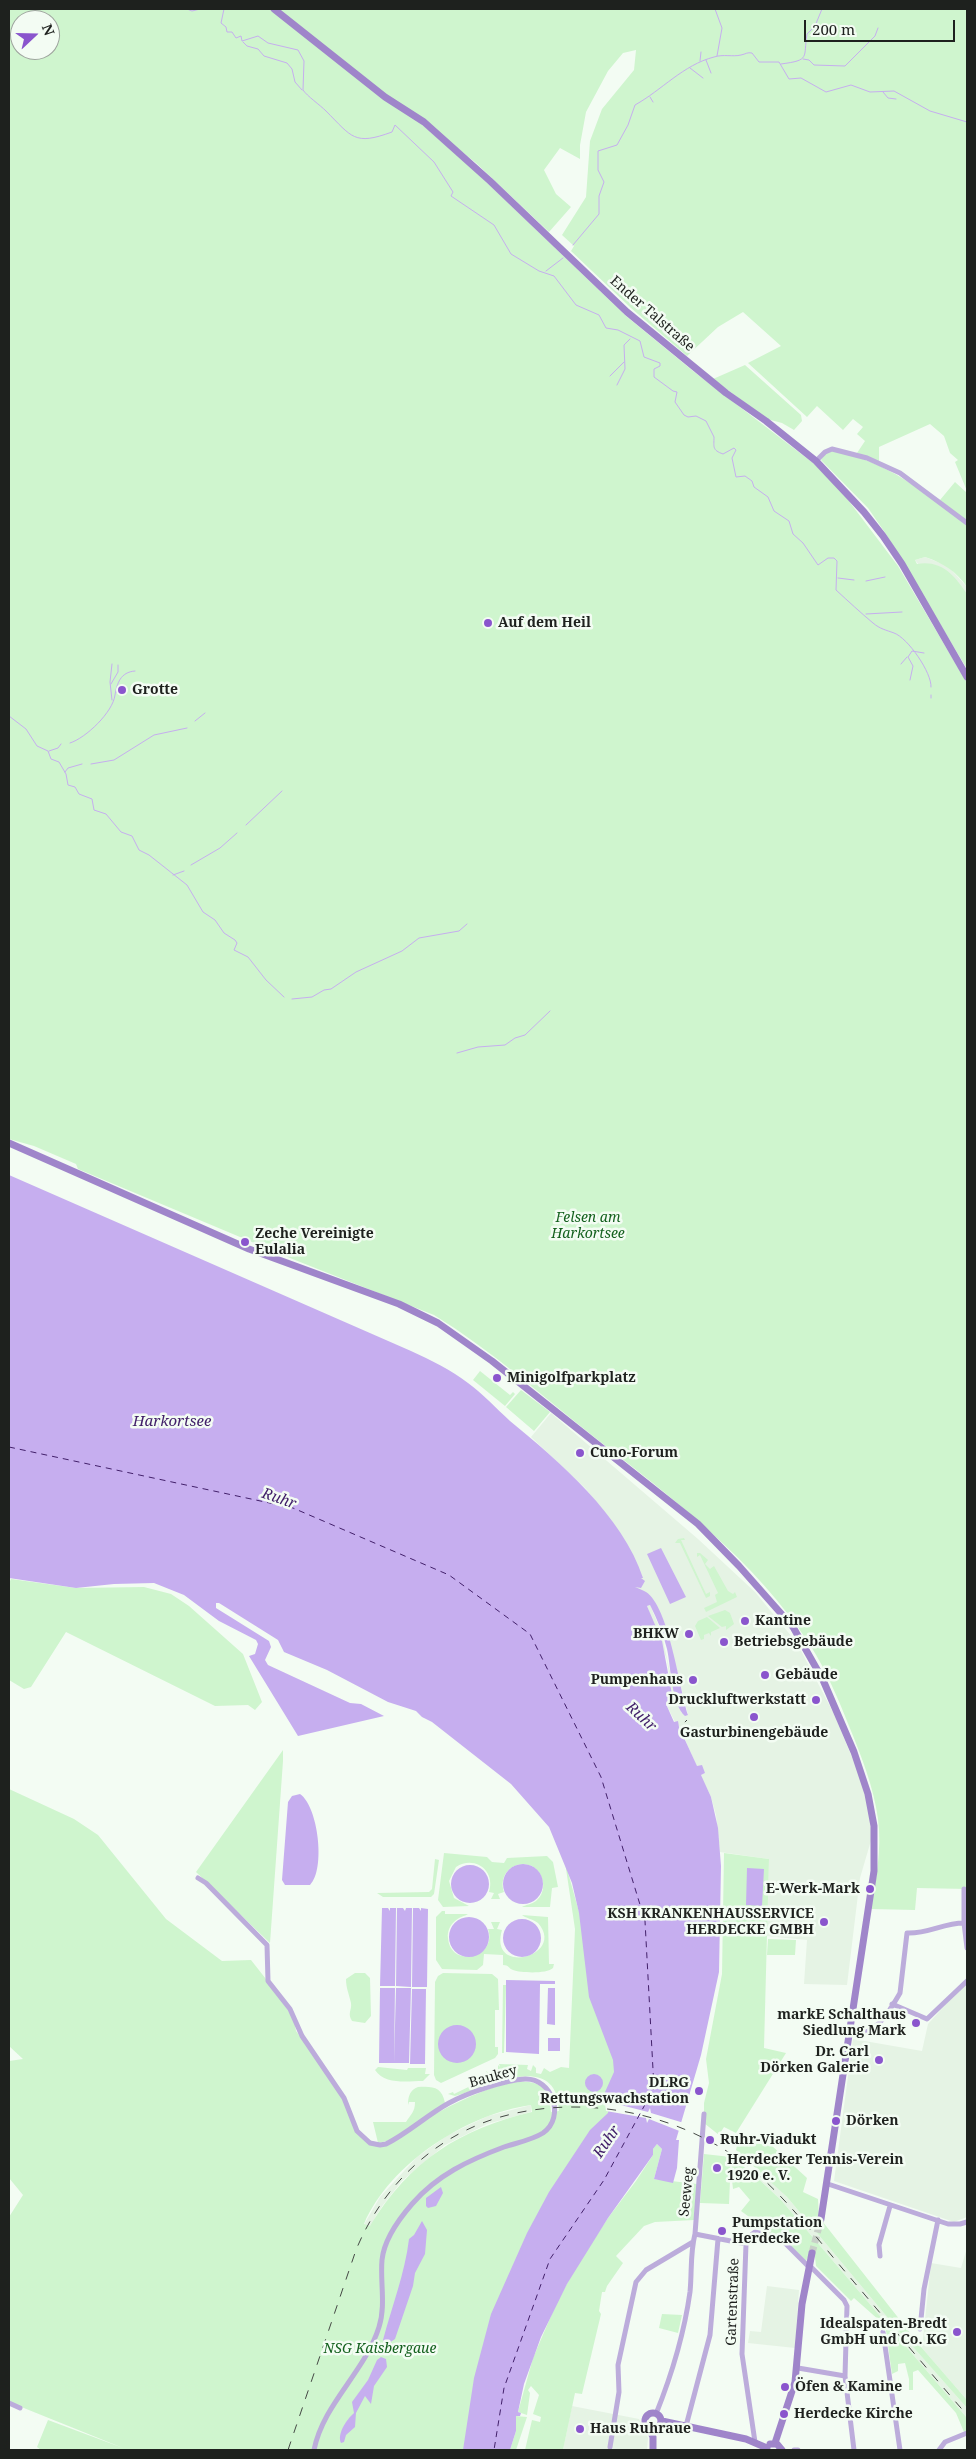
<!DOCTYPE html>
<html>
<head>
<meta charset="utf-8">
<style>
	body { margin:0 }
	#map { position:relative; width:976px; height:2459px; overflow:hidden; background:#f3fcf3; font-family:"Noto Serif",serif }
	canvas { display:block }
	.frame { position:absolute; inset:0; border:10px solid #1e211e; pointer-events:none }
	.north { position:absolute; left:10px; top:10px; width:50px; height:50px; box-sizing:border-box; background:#f3fcf3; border:1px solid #9ea49e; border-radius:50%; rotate:69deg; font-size:14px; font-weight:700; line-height:20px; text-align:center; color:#1e211e }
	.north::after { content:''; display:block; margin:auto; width:18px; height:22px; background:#8a55cd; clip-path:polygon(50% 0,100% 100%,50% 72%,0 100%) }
	.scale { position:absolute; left:804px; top:20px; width:151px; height:22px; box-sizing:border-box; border:2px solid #1e211e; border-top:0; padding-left:6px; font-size:15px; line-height:18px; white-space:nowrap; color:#1e211e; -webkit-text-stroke:4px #f3fcf3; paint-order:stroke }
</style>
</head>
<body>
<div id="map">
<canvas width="976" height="2459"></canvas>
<div class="frame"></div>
<div class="north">N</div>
<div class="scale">200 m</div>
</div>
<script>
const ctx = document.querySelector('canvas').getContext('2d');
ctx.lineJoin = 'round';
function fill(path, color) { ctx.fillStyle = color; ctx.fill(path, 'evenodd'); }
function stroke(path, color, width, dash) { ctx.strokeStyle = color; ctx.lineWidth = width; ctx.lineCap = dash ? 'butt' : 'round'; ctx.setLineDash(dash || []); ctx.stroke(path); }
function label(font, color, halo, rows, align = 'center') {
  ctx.font = font + ' "Noto Serif",serif'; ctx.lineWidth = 5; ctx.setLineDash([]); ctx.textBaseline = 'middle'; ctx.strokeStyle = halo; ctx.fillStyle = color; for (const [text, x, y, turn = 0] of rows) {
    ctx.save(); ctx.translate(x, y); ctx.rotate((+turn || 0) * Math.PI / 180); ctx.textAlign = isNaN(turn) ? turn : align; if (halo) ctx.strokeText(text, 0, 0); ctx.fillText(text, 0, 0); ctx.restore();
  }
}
const built = new Path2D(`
	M925,557L948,566L967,587V627L915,560Z
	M551,1413L698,1539L755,1592L797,1643L834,1714L861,1779L869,1808L872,1837L860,1878L847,1985L804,1984L807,1940L766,1936L769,1859L720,1852L716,1815L711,1797L702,1779L701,1775L705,1773L697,1767L679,1726L675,1722L666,1704L672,1694L667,1660L647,1606L650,1605L661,1631L675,1695L682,1713L688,1715L668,1635L659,1611L635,1587L641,1577L613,1523L585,1488L531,1437Z
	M967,1981V2217L954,2222L834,2181L853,2039L922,2051L928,2024Z
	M531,2105V2112L487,2124L445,2145L402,2181L383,2205L376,2216L286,2450L359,2233L380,2197L417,2157L448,2135L488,2116Z
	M756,2166L787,2197L898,2330L967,2408V2418L781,2200L751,2172Z
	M967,2248V2400L922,2348L931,2263L961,2268Z
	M767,2286L799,2290L795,2348L748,2343L750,2331L761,2332Z
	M572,2406L639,2419L648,2438L647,2450H563Z`);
const green = new Path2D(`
	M9,9H271L418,121L477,173L626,316L693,371L813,463L842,492L898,566L967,683V1889L917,1888L915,1910L871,1909C876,1880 882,1849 878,1819C874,1788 861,1755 849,1726C838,1698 826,1670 810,1645C755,1560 672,1498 593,1436C541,1395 491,1350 434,1315L290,1258L78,1169L76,1164L34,1146L9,1139ZM20,20H50V50H20Z
	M278,9H967V491L955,462L958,460L950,453L944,436L930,424L879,447V462L857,453L865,441L857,434L863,427L853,419L843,430L817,406L807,417L748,363L781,346L743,312L718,327L687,356L631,308L571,251L574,246L562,235L586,197L590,141L602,109L634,70L636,50L623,53L608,71L586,112L580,145V159L560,148L544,170L556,194L571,207L549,232L476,163L420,118L395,104Z
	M745,365L801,415L802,421L794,430L782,423L767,419L713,379Z
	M832,450C890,463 921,490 967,525V587C956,571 943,563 925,557L915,560L917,564C942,560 954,575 967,594V669L886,534L868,508L821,460L825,453Z
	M955,482L967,493V522L940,500Z
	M480,1371L510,1395L513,1392L515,1394L505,1406L473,1380Z
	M521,1390L550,1412L534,1431L506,1407Z
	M684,1538L685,1540H681L706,1594L710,1592V1596L706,1598L680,1543H675L678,1539Z
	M697,1553H700L708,1560L705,1564L710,1569L714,1566L728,1591L733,1594L735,1592L737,1597L706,1612L704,1608L717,1602L715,1595L718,1593L700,1555L697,1557Z
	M11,1579L76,1588L144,1587L171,1594L189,1606L243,1654L262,1702L255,1710L248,1705L215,1706L66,1632L31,1687L24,1689L9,1680V1583Z
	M725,1610L730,1613L734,1624L726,1630V1626L722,1627L708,1616Z
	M707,1617L720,1628L711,1632V1636L709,1633L704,1635V1639L701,1640L695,1626L698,1621Z
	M283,1750V1761L270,1943L196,1872Z
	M9,1789L74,1819L98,1835L166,1919L222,1961L251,1960L273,1988L294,2019L296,2031L324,2068L343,2098L357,2132L380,2146C408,2130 511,2063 542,2087C549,2093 550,2103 551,2112L559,2111C557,2049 488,2087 455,2096L448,2094L453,2092L454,2094L489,2077L486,2071L490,2074L498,2070V2065L500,2067L499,2064L528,2065L527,2069L531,2071L533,2065L536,2068V2073L541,2074L544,2068L550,2072L561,2067L569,2068L575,1929L565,1862L628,2086L467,2450H41L37,2447L48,2420L123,2448L9,2402V2217L23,2195L9,2178V2061L23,2059L9,2046ZM531,2105L532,2112C460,2129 410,2160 370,2226L364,2224C390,2163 467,2114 531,2105Z
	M444,1853L487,1857L492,1862L504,1863L507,1858L547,1856L553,1862L558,1887L552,1888L550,1907H522C525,1905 532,1904 536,1901C548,1891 544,1873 532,1866C514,1859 498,1874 504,1892L498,1894L500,1899H491L494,1893L489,1892C496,1870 474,1855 456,1867L449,1881L454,1898L469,1906L443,1907L438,1900Z
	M724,1853L769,1859L764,2048L786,2053L736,2133L724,2127L719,2135L704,2123V2103L709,2083L706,2059L722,1974Z
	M435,1859L439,1860L434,1894L431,1897H383L377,1893L429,1892L432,1889Z
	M442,1911H445V1914H468C465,1916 459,1917 455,1921C450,1925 447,1932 448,1938C450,1969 498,1958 488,1929H494L491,1922H500L497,1929L502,1930C488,1977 567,1956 538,1923C533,1919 525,1918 522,1915L548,1917L549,1964H554L553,1968C547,1974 521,1973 513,1970C508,1968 509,1965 503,1965V1955L484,1954L483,1965L477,1970L442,1969L436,1960V1917Z
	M768,1939L796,1940L795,1955H767Z
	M355,1973H365L370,1978L371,2016L365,2023L352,2021C347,2013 352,2011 351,2003C349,1994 346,1988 346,1979Z
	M443,1973L492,1974L498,1979L499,2010H495V2047H498V2054L495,2058L441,2083L436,2080L434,2075L435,1982L438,1976Z
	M503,1985H506L504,2053H502Z
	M378,2067L407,2070L408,2068H426L425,2074H430L423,2081C407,2081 385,2085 375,2070Z
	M418,2087C433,2086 442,2087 445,2103L391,2140L378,2143L373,2122H406C411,2114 415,2112 415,2102H409L408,2105C408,2096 410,2090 418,2087Z
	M738,2142L771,2145L807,2178L803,2192L818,2199L819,2217L922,2348L967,2400V2408L898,2330L787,2197L736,2150Z
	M657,2144L662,2149L654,2179L697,2184L694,2220L655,2222L644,2226L616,2256L623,2263L607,2286L605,2292H602L599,2311L601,2314L582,2394L575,2393L563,2450H525L532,2420L540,2422L541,2417L533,2414L539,2395L531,2386L528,2390L530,2393L527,2415L518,2412L533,2358L557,2302L577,2265L608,2218L636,2181L653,2155V2149Z
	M704,2154L731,2157L729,2204L700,2203Z
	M733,2159L751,2172L781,2200L967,2418V2431L964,2432L956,2413L918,2370L913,2372V2390H909V2379L905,2363L898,2364V2371L892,2374L886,2331L880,2321L854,2298L851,2301L816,2266L815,2257L811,2252L806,2261L783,2238L761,2231L763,2227L741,2211L750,2200L739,2187L733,2189L731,2171Z
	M662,2314L682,2315L678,2333L659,2328Z
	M516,2416L527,2417L516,2450H510L516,2431Z`);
const water = new Path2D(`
	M9,1175L411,1351C431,1360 451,1370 468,1383C483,1394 496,1408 510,1421C559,1461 623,1516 643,1578H641L645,1581L641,1588L635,1587C639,1589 643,1590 646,1592C669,1607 679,1687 688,1715L685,1716C671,1704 671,1666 667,1649C663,1633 657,1619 650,1605L647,1606L662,1641L672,1694L666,1704L674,1722L678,1721L679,1727L697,1766L702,1765L705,1773L701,1775L711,1797L718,1828L721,1866L719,1972L701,2055L676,2140H679L677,2168L673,2183L654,2179L662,2149L657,2144L653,2149V2155L608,2218L567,2284L541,2337L524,2384L518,2412L521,2413L520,2416H516V2431L510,2450H463L474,2378L491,2314L527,2233L549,2192L590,2130L608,2113L609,2108L605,2092L614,2072L613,2060L589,1997L579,1913L572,1883L549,1827L511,1784L432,1722L422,1717L416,1711L388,1702L327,1670L284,1652L278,1640L219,1603H216V1608L269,1641L271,1647L265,1660L268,1665L350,1703L361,1704L384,1716L298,1736L249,1656L255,1654L258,1644L256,1640L219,1621L184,1595L154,1583L114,1584L76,1588L9,1578Z
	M661,1548L686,1597L670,1604L647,1554Z
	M300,1794C318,1806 326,1869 310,1885H285L282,1880L288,1802L292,1796Z
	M503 1884a20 20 0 1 1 40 0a20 20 0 1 1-40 0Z
	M451 1884a19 19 0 1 1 38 0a19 19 0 1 1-38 0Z
	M747,1868L764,1869L762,1906L746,1905Z
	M382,1908H388L390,1911V1908H396L395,1986H380Z
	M397,1908H403L405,1911L406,1908H412L411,1987L396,1986Z
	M413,1908H419L421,1911V1908L428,1909L427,1987H412Z
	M449 1937a20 20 0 1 1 40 0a20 20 0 1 1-40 0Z
	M503 1938a19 19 0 1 1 38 0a19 19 0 1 1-38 0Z
	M506,1980L555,1981V1984H540L539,2054L506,2052Z
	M380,1988H395L394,2063H379Z
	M396,1988H411L409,2063H394Z
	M548,1988H555V2025L547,2024Z
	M412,1989H426L425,2064H410Z
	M438 2044a19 19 0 1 1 38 0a19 19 0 1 1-38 0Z
	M548,2038H560V2051H548Z
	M585 2083a9 9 0 1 1 18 0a9 9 0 1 1-18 0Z
	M441,2187L443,2193L436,2206L428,2208L426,2206V2198Z
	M422,2221L427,2230L425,2254L415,2273L413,2286L395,2339L386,2345L383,2340C392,2306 405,2273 409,2239L414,2235Z
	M381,2357L386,2359L387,2367L374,2386L371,2404L365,2396L356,2413L355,2427L346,2435L344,2442L341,2443C337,2434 346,2420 354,2413L352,2402L368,2380L377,2360Z`);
const pier = new Path2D(`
	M613,2103L648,2112L650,2108L651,2113L684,2123L682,2132L649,2119L647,2123L646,2118L606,2111L605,2104Z`);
const stream = new Path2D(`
	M187,9L192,11L200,9
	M224,9L221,23L226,27L227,32H232L236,38L241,36L242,41L258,36L268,43L298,50L304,61L303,90C307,96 320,105 326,111C352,137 354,146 392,132L395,125L434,162L453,192L451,196L494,225L511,254L539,271L554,276L576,305L599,315L606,328L618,330L640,341L644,357L660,363V366L654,369V377L673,391L677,392L675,402L684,415L688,417L696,416L706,421L714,437C714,447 712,450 723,454L734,448L736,450L732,458L736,477L745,476L752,481L754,487L768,497L774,511L789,521L793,534L803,543L818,565L828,558H834L837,561L836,590C848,601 861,613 873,623C880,629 886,630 894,633C908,638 932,673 931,687
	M715,9L722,28L717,56
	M243,42L247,46L258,49L264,56L287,63L292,69L295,82L302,90
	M803,59L809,60L814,65L845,66L875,36L878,28
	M706,60L711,73
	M700,61L701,52
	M781,64C811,60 803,58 807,34L815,26L822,9
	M690,68L703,78
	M883,92L888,98L896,99
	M650,97L653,102
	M573,245L599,214V196L604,182L598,170V151L617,145L628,125L635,105C662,90 683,65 714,57C723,54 733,57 741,55C746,54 747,52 752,53L759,62H779L789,79L801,78L826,92L851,85L870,92L894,91L930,111L967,122
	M546,271L563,258
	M610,376L624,362
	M617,385L625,369L624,345L630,339
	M838,578L854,580
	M866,581L885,577
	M866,614L902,612
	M901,664L907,657
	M910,680L913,666L908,657L912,651L924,653
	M111,684L118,672V665
	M116,692L122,691
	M931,698V695
	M112,700L110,682L112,664
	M9,716L26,729L37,746L48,751L51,759L59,762L66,774L68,785L75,787L79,794L92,799L94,810L106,814L121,832L132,836L139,850L149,855L187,885L203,912L215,920L224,933L235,940L237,943L234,950L248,957L266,980L284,997
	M195,721L205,713
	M70,743C86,738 113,712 115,695C117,684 120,672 135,671
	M49,751L58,748L61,744
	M91,764L114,760L154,735L187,728
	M65,772L68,768L82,764
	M246,825L282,791
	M191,865L220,848L237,833
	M173,875L184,871
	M292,999L312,997L324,990L331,989L356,972L402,951L419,938L459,931L467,924
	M457,1053L478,1047L505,1045L515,1038L525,1035L550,1011`);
const ferry = new Path2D(`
	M9,1447L293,1508L449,1575L530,1634L601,1777L645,1921L654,2088L604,2180L550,2259L504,2388L494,2450`);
const secondaryTunnel = new Path2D(`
	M812,2253L821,2219`);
const street = new Path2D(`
	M816,461L825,452L832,449L867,458L900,473L967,523
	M198,1878L206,1883L267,1945L268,1981L290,2009L302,2036L344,2098L357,2131L370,2143L380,2145L386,2144C408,2133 427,2115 449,2103C467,2093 505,2080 525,2079C552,2078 566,2117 543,2133C532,2140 516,2143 504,2147C469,2160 437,2175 412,2204C399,2219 384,2239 382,2260C380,2282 386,2305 379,2327C365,2372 323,2404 314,2450
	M964,1889V1923L967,1948
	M892,2004L927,2019L967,1981
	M849,2034C875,2038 889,2012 900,1993L907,1933C928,1934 943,1923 964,1923
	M704,2114L695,2234L746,2244
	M828,2184L948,2224H960L967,2222
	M880,2256L879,2245L890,2206
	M809,2265L844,2300L847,2306L845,2376L854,2450
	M920,2329L924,2289L938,2220
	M883,2332L900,2450
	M798,2368L845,2376
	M9,2403L20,2408
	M656,2414C672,2374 684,2335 690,2292C692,2272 690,2253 695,2234
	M686,2426L710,2335L718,2239
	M755,2442L742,2354L746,2244L750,2236L755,2232L781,2239L809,2267
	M610,2447L619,2392L618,2365L636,2282L646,2270L693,2242
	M794,2450H798
	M939,2450L945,2442L967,2433`);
const secondary = new Path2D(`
	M274,9L385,97L424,122L490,181L627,312L726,393L766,421L816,461L864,512L883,536L902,564L967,677
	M9,1143L249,1249L399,1304L438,1323L492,1361L698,1524L739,1566L793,1627L823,1680L854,1752L868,1794L874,1826V1871L821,2219
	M645 2421a8 8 0 1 1 16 0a8 8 0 1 1-16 0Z
	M662,2421L746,2439L767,2448
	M649,2428L653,2437V2450
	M775,2443L795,2382L802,2304L812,2253
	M770,2444H777L782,2450`);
const rail = new Path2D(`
	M687,1738L682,1725L687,1720
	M288,2450L356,2250C382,2187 432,2138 497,2118C584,2092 684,2113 754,2171C789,2201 818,2240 848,2275C888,2322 927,2369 967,2415`);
const markers = [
	[488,623,5,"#8a55cd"],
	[122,690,5,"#8a55cd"],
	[245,1242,5,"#8a55cd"],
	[497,1378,5,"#8a55cd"],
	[580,1453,5,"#8a55cd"],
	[745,1621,5,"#8a55cd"],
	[689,1634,5,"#8a55cd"],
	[724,1642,5,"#8a55cd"],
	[765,1675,5,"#8a55cd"],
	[693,1680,5,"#8a55cd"],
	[816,1700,5,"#8a55cd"],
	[754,1717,5,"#8a55cd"],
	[870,1889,5,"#8a55cd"],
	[824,1922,5,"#8a55cd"],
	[916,2023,5,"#8a55cd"],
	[879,2060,5,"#8a55cd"],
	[699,2091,5,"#8a55cd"],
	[836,2121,5,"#8a55cd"],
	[710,2140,5,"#8a55cd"],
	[717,2168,5,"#8a55cd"],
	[722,2231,5,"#8a55cd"],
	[957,2332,5,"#8a55cd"],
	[785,2387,5,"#8a55cd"],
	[784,2414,5,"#8a55cd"],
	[580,2429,5,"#8a55cd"]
];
const streetNames = [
	["Ender Talstraße",652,314,41],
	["Baukey",493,2077,-16],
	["Seeweg",687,2192,-84],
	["Gartenstraße",733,2302,-88]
];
const poiNames = [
	["Auf dem Heil",498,623],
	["Grotte",132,690],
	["Zeche Vereinigte",255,1234],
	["Eulalia",255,1250],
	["Minigolfparkplatz",507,1378],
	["Cuno-Forum",590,1453],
	["Kantine",755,1621],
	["BHKW",679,1634,"right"],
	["Betriebsgebäude",734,1642],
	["Gebäude",775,1675],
	["Pumpenhaus",683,1680,"right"],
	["Druckluftwerkstatt",806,1700,"right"],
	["Gasturbinengebäude",754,1733,"center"],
	["E-Werk-Mark",860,1889,"right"],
	["KSH KRANKENHAUSSERVICE",814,1914,"right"],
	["HERDECKE GMBH",814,1930,"right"],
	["markE Schalthaus",906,2015,"right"],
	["Siedlung Mark",906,2031,"right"],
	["Dr. Carl",869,2052,"right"],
	["Dörken Galerie",869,2068,"right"],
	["DLRG",689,2083,"right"],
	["Rettungswachstation",689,2099,"right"],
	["Dörken",846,2121],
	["Ruhr-Viadukt",720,2140],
	["Herdecker Tennis-Verein",727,2160],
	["1920 e. V.",727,2176],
	["Pumpstation",732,2223],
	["Herdecke",732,2239],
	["Idealspaten-Bredt",947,2324,"right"],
	["GmbH und Co. KG",947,2340,"right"],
	["Öfen & Kamine",795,2387],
	["Herdecke Kirche",794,2414],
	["Haus Ruhraue",590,2429]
];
const parkNames = [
	["Felsen am",588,1218],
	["Harkortsee",588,1234],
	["NSG Kaisbergaue",380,2349]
];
const waterNames = [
	["Harkortsee",172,1422],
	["Ruhr",279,1499,19],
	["Ruhr",641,1717,43],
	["Ruhr",607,2142,-56]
];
fill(built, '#e5f3e4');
fill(green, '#cff5ce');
fill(water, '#c6aeef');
fill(pier, '#f3fcf3');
stroke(stream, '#c6aeef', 1);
stroke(ferry, '#42206a', 1, [6, 5]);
stroke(secondaryTunnel, '#c8d0c8', 7, [7, 3.5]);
stroke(street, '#bcacdb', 5);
stroke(secondary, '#9f85ca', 7);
stroke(rail, '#454945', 1, [9, 9]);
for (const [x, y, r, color] of markers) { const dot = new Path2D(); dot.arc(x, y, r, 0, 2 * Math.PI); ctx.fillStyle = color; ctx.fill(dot); stroke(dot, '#f3fcf3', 2); }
label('14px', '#1e211e', '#f3fcf3', streetNames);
label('bold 14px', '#1e211e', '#f3fcf3', poiNames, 'left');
label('italic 14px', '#14611e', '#f3fcf3', parkNames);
label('italic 15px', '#42206a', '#f3fcf3', waterNames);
</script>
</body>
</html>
